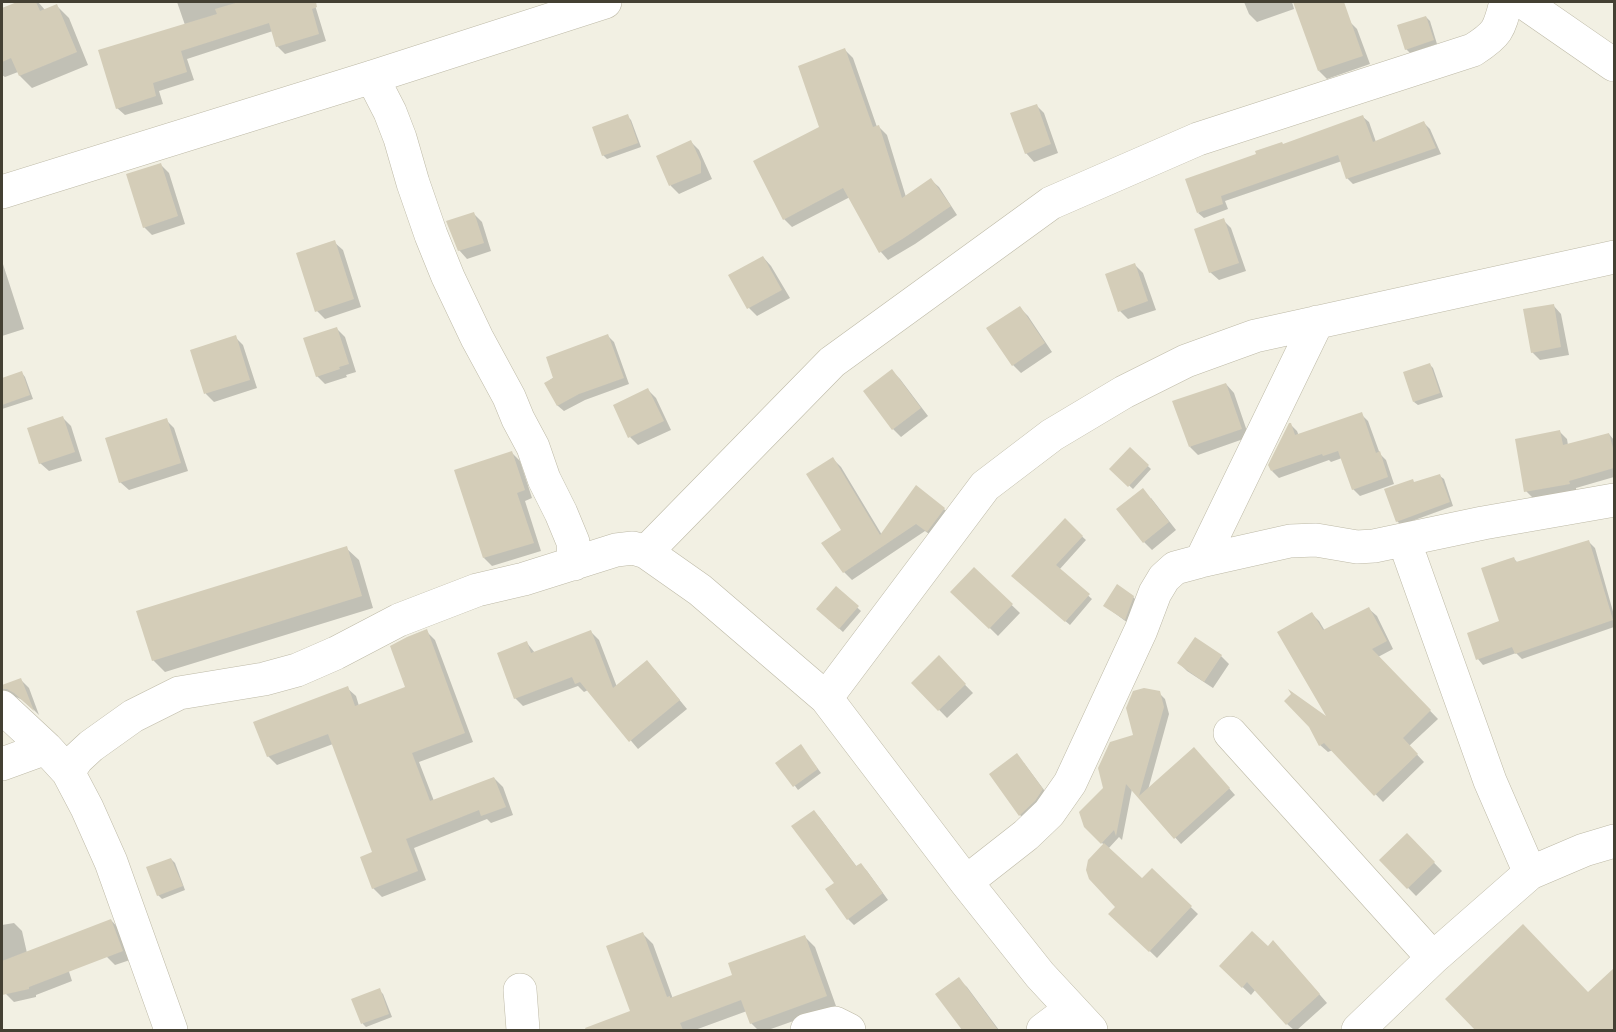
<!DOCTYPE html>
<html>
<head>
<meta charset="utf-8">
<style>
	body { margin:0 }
	#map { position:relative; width:1616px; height:1032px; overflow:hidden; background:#f2f0e3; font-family:Karla,sans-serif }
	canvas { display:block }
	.frame { position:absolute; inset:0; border:3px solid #444033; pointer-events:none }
</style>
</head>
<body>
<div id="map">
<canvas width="1616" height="1032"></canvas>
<div class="frame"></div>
</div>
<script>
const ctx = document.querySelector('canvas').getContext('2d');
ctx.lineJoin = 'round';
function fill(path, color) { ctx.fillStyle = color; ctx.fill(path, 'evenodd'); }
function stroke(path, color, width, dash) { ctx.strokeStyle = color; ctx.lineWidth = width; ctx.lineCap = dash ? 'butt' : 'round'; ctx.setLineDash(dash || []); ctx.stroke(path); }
const shadow = new Path2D(`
	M21,2H38L46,11L57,6L69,18L88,65L32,88L20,76L18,72L5,77L2,75V9Z
	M177,2H314L326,41L285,54L277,46L273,31L187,59L194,80L159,91L163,104L125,115L117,108L185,25Z
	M1244,2H1292L1294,9L1257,22L1249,14Z
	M1426,17L1430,21L1437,44L1410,53L1406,49Z
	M1349,21L1357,29L1370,64L1327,79L1319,71Z
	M845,50L853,58L877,127H879L887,135L906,197L931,180L939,187L957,215L915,244L888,260L881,252L850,197L792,227L784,219L821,128Z
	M1036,105L1044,113L1058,153L1034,162L1026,153Z
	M627,116L631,120L641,147L607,159L603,155Z
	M1363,117L1369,122L1376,142L1424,123L1430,129L1441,154L1353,184L1347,178L1342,161L1225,201L1228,209L1204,218L1198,213L1283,145Z
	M691,142L699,150L712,179L679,194L671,186L658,157Z
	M161,165L169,173L185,224L152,235L144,227Z
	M474,214L482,222L491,251L467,259L459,250Z
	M1223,220L1231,228L1246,271L1219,280L1210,272Z
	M334,242L343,250L361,307L325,319L317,311Z
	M763,257L771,266L790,298L757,316L749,308L730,276Z
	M2,261L24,329L2,336Z
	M1135,265L1143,273L1156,310L1128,319L1120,311Z
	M1553,305L1561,314L1569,355L1540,360L1532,352Z
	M1020,308L1028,316L1052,352L1021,373L1013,365Z
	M337,329L345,337L356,372L346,375L347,377L325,384L317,376Z
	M608,336L614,342L629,384L585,400L564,411L558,406L546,383Z
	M235,337L243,345L257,388L214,402L206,394L192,351Z
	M1429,364L1433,368L1443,397L1418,405L1414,402Z
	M892,371L900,379L928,416L901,437L893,429L865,392Z
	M22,373L25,377L33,399L2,409V379Z
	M1226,384L1234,393L1249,437L1198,455L1190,447Z
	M648,390L656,398L671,430L638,445L630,437Z
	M1361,414L1368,421L1380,454L1386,460L1394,484L1360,496L1353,489L1342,458L1331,462L1329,460L1279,478L1272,471L1290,424L1297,431L1299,436Z
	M63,418L71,426L82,461L49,471L40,463Z
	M166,420L174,428L188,471L129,490L120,482Z
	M1560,432L1567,439L1568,445L1609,434L1614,440V477L1576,488V490L1533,498L1526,491Z
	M1130,449L1151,469L1133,489L1111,469Z
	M512,453L520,461L532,498L525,501L541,551L492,566L484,558Z
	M833,459L841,467L882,535L944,509L952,517L936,539L925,531L852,580L844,572L824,543L843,530Z
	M1440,476L1444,479L1453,506L1401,525L1397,521L1415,484Z
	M1151,498L1176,530L1152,550L1144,542Z
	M1065,521L1086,540L1059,570L1092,599L1070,625L1017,580Z
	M1589,542L1595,548L1614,615V627L1522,659L1516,653L1483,665L1478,659L1501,622L1514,559L1518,563Z
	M346,548L359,560L373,608L165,672L153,660Z
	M974,569L1020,613L998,636L953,592Z
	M836,588L861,611L843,632L822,613Z
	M1133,597L1137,601L1128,623L1109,609Z
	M1369,609L1377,616L1393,649L1378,657L1438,719L1409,746L1424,762L1383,802L1333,750L1328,752L1320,745L1331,721L1312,614L1319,621L1325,631Z
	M426,631L435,640L473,742L419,762L434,801L494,778L503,787L513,815L491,823L487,819L414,848L426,880L382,897L373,888L374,853L333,744L277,765L268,756L347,688L356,696L359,706L407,688Z
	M591,632L599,640L617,687L655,670L687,709L638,749L588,690L584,692L578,686L523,706L515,698L527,643L535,653Z
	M1196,639L1221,656L1229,664L1213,688L1187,671L1179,663Z
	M939,658L973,693L947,718L913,683Z
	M21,680L29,688L39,715L25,701L16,697L2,698V687Z
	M1159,693L1165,699L1169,714L1148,790L1200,755L1235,795L1181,844L1132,789L1122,840L1119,837L1108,849L1142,881L1152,870L1198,914L1157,958L1111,914L1117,907L1104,845L1086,826L1105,789Z
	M804,750L821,773L798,790L778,763Z
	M1024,763L1050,798L1028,823L1020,815Z
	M814,812L820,818L857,867L861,865L867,871L888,900L854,925L848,919Z
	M1407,835L1442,871L1416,896L1381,860Z
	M171,859L175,863L185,890L162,899L158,895Z
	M111,920L119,929L130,960L115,965L107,957Z
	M14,923L22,931L27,953L62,950L72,981L36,995V997L14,1002L5,993L2,975V925Z
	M643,934L653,944L673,999L734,975L805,937L815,947L836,1006L768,1030H758L751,1023L747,1011L695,1030H638L608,947Z
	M1268,948L1281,950L1327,1003L1297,1030H1294L1287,1024L1256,989L1251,995L1229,974Z
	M1614,970V1030H1477L1447,999L1588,994Z
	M958,979L967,987L999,1030H964L937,994Z
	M379,990L383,994L392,1017L366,1027L363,1024L353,1000Z`);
const building = new Path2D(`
	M17,2H36L40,11L57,4L77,52L19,76L11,58L2,62V8Z
	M239,2H316L317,7L312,9L319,34L276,47L269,23L181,51L187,72L153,83L156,96L116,109L98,50L217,14L215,9Z
	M1293,2H1344L1363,56L1318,71Z
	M1426,16L1434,40L1405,50L1397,25Z
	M845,48L873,127L879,125L902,198L931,178L951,206L904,238L879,253L843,188L783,220L753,161L819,127L798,66Z
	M1037,104L1051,144L1025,154L1010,113Z
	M628,114L638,143L602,156L592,127Z
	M1363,115L1373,142L1424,121L1436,148L1346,179L1338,155L1221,196L1223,204L1197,213L1185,179L1256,154L1255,151L1282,142L1283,144Z
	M691,140L701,162V173L669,186L656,156Z
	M161,163L178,216L143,228L126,174Z
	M474,212L484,243L458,251L446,221Z
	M1224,218L1239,263L1209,273L1194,229Z
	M335,240L354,299L315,312L296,253Z
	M763,256L782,290L747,309L728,275Z
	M1135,263L1148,301L1118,312L1105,274Z
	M1554,304L1561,347L1531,353L1523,309Z
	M1020,306L1045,343L1012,366L986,328Z
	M337,327L349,364L339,367L340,369L316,377L303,338Z
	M608,334L624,378L579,394L557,406L544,383L553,378L546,357Z
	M236,335L250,380L204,394L190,350Z
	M1430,363L1440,393L1413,402L1403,372Z
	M892,369L921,408L892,430L863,391Z
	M22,371L30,395L2,405V378Z
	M1226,383L1242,429L1189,447L1172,401Z
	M648,388L664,421L628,438L613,405Z
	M1362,412L1376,453L1380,451L1388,477L1352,490L1338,451L1323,456L1322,454L1271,471L1268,465L1289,423H1291L1295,435Z
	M63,416L75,452L39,464L27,428Z
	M167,418L181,463L119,483L105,438Z
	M1560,430L1563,445L1609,433L1614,452V468L1569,481L1570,484L1524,492L1515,439Z
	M1130,447L1149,465L1128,487L1109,469Z
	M512,451L525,490L517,493L534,543L483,558L454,470Z
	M833,457L880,535L916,485L945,508L927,532L916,524L843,573L821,543L841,530L806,474Z
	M1440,474L1450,502L1396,522L1384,489L1413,479L1414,482Z
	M1143,488L1169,522L1143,543L1116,509Z
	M1065,518L1083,536L1056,565L1090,594L1065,622L1011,576Z
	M1589,540L1613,620L1515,654L1512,647L1476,660L1467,633L1499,621L1481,568L1514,557L1516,562Z
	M347,546L362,596L152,661L136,611Z
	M974,567L1013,604L989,629L950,592Z
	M1117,584L1134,596L1125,620L1103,606Z
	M836,586L859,606L839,629L816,609Z
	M1369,607L1387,641L1372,649L1431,710L1403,738L1418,754L1374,796L1324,743L1319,746L1309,727L1284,701L1291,694L1288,689L1326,716L1277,632L1312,612L1323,630Z
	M427,629L465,733L412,753L430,801L494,777L506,807L481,816L479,810L406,839L418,871L372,889L360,857L372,852L328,734L267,757L253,722L348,686L355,706L405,687L390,646L407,637Z
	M591,630L613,688L647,660L680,700L629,742L580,682L575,684L572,677L514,699L497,653L527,641L531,653Z
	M1195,637L1222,655L1204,682L1177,663Z
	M939,655L966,684L938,711L911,683Z
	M21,678L34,711L14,693L7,689H2V685Z
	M1144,688L1160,691L1164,707L1139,796L1194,747L1230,788L1174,839L1126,784L1116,836L1114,830L1101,844L1084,827L1079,812L1103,788L1098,768L1110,742L1133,735L1126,708L1133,691Z
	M801,744L818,769L793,787L775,763Z
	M1017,753L1043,789L1035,801L1019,816L989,774Z
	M814,810L856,866L861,863L883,893L847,920L825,889L834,883L791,826Z
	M1407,833L1435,862L1407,889L1379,860Z
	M1104,843L1142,878L1152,868L1192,906L1149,952L1108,914L1115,907L1089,879L1086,870L1088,860Z
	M171,858L183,886L157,896L146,867Z
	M111,919L123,951L29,987V989L2,995V961Z
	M1523,924L1588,992L1614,968V1030H1475L1445,999Z
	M1252,931L1268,946L1273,940L1320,994L1286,1025L1247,982L1242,988L1219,966Z
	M643,932L667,997L670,996V998L732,975L728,963L805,935L827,996L750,1024L741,1000L680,1023L683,1030H586L585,1028L630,1011L606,946Z
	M959,977L998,1030H962L935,994Z
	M380,988L389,1014L361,1024L351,999Z`);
const minor = new Path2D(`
	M1523,2L1614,65
	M372,77L390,112L400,138L413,183L431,235L448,277L477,338L509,397L518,419L533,447L544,479L561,513L573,542L574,564
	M2,192L372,77L605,2
	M1404,540L1490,781L1530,873
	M646,552L832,362L1051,203L1198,139L1473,50C1498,34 1499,30 1506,2
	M1201,561L1317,322
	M826,698L985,486L1052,435L1124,392L1186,361L1255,336L1614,257
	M2,707L46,748L68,772L87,808L111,862L171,1030
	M1230,733L1433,958
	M2,764L46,748
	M68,772L77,759L91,746L133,716L179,693L264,679L297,670L336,653L399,620L477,590L524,579L616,550L633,548L646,552L700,590L826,698L966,882L1040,975L1091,1030
	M966,882L1026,835L1049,813L1070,783L1141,630L1155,593L1164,578L1175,568L1201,561L1290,541L1316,540L1357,547L1374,546L1483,523L1614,500
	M520,990L523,1030
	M807,1030L835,1023L849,1030
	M1043,1030L1071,1009
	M1358,1030L1433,958L1530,873L1584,850L1614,841`);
fill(shadow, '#0003');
fill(building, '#d4cdb8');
stroke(minor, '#bdb9a6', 34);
stroke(minor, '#fff', 33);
</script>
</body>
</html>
